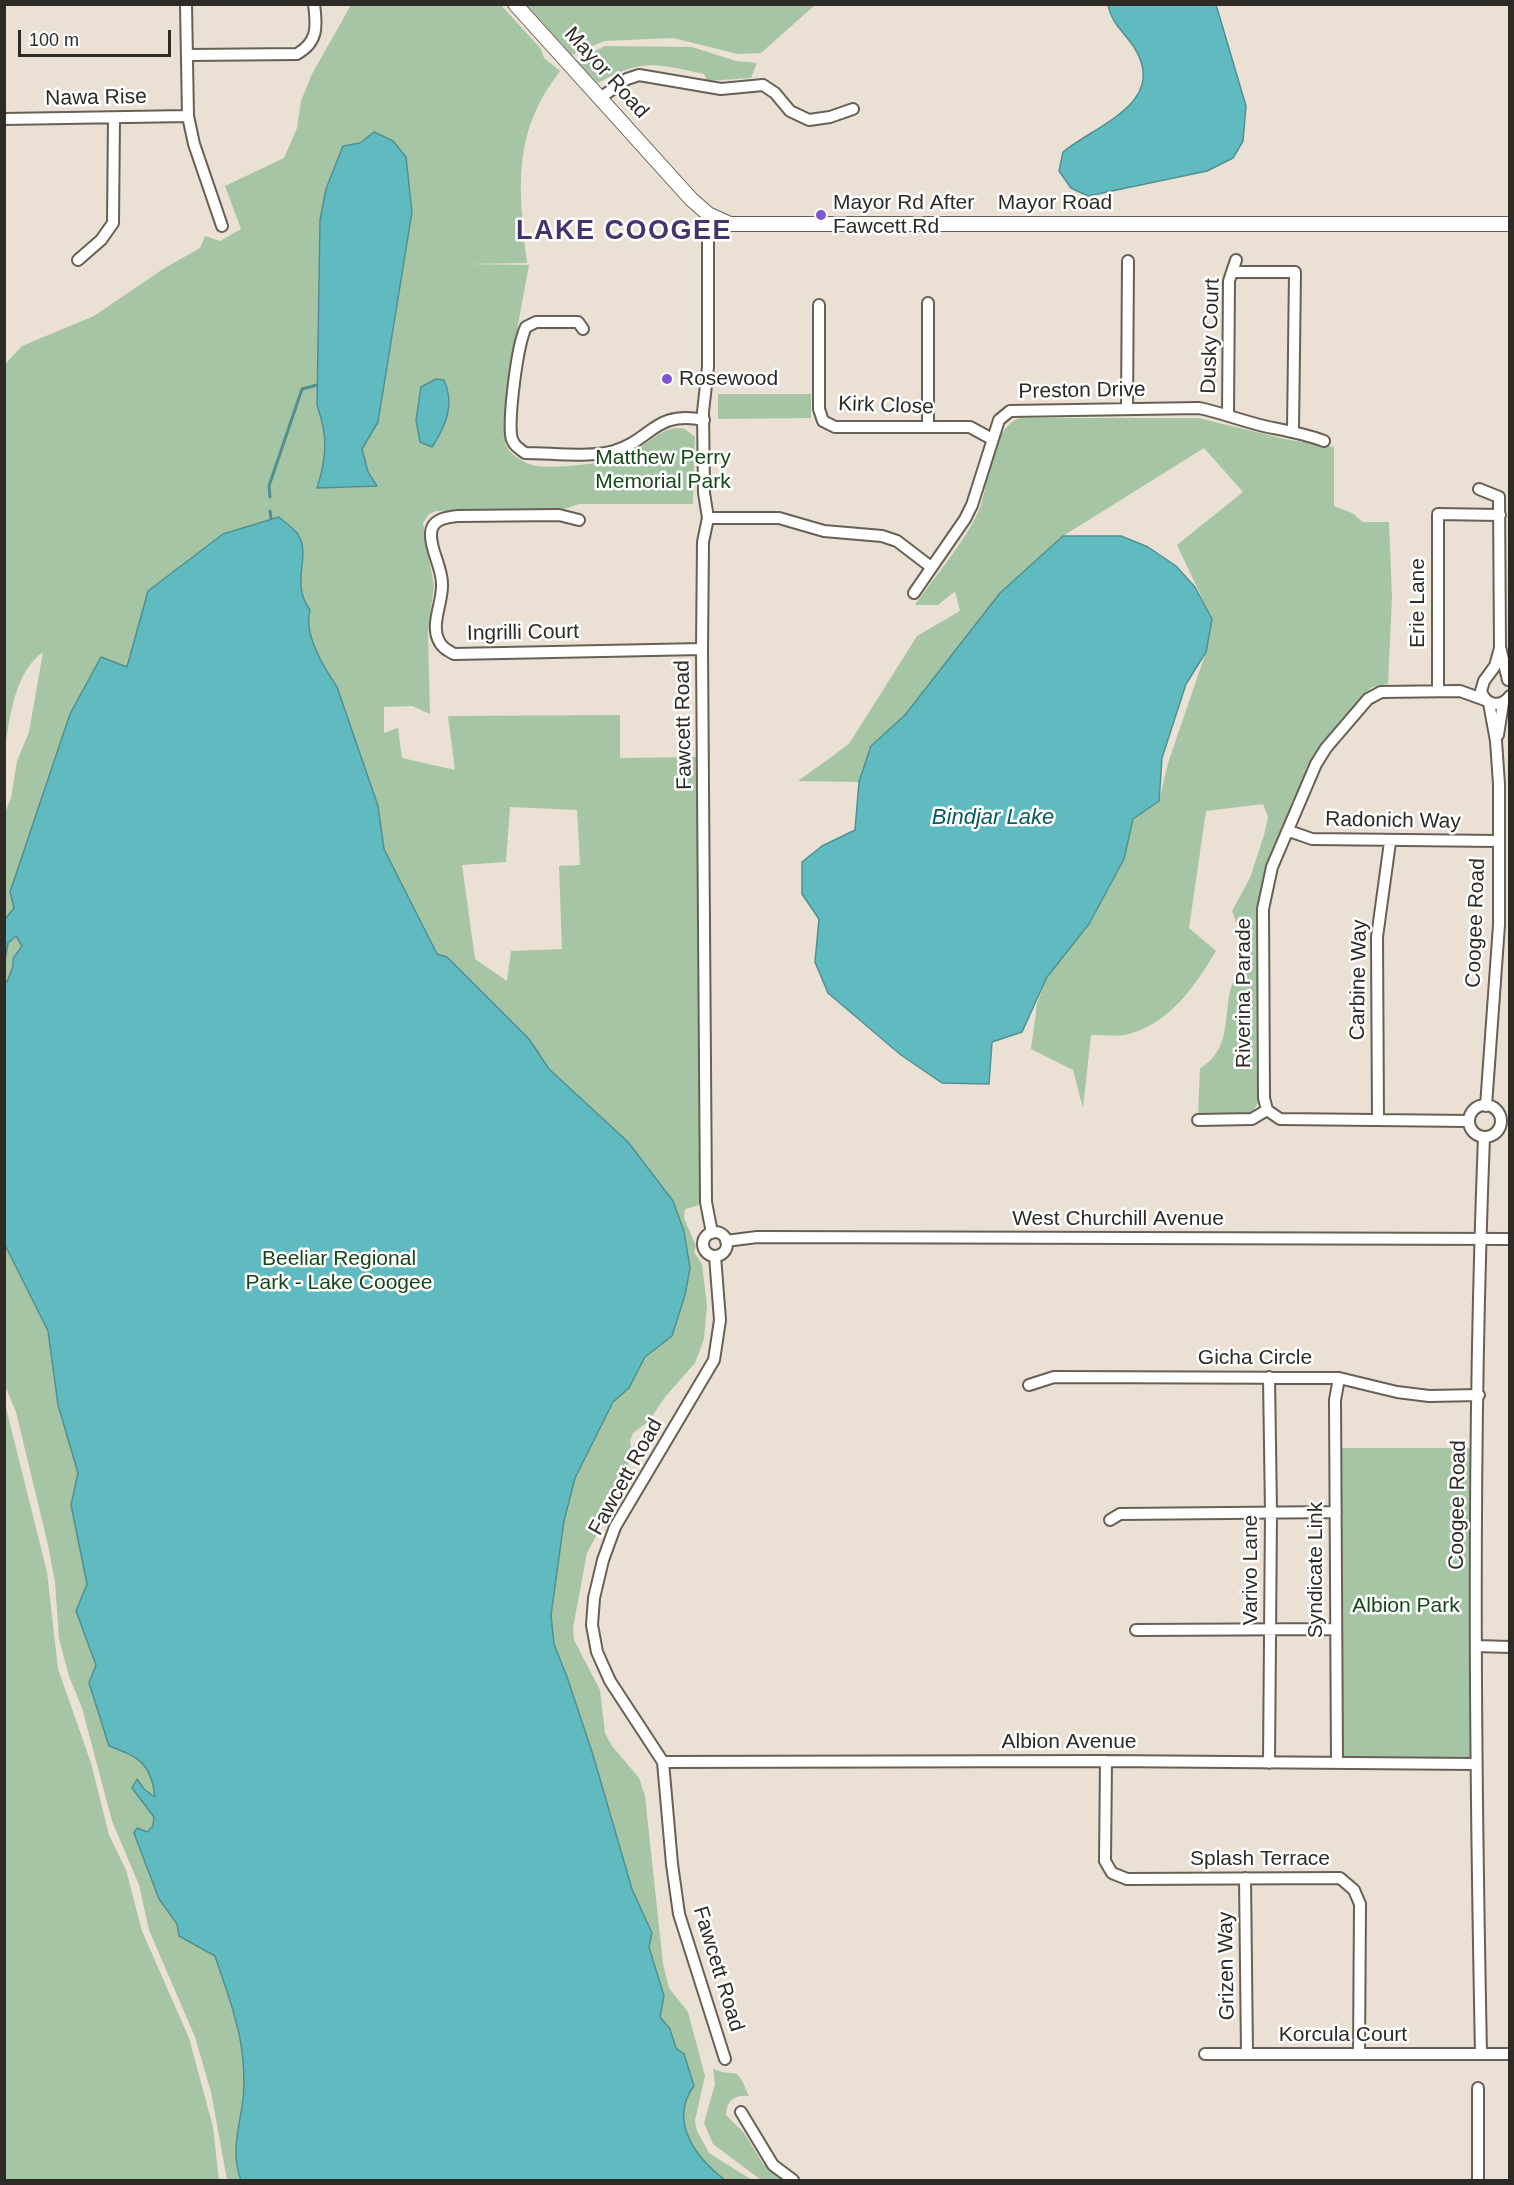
<!DOCTYPE html>
<html>
<head>
<meta charset="utf-8">
<style>
	body { margin:0 }
	#map { position:relative; width:1514px; height:2185px; overflow:hidden; background:#eae0d3; font-family:Helvetica,sans-serif }
	canvas { display:block }
	.frame { position:absolute; inset:0; border:6px solid #2e2b26; pointer-events:none }
	.scale { position:absolute; left:18px; top:30px; width:153px; height:27px; box-sizing:border-box; border:3px solid #2e2b26; border-top:0; padding-left:8px; font-size:18px; line-height:21px; white-space:nowrap; color:#2e2b26; -webkit-text-stroke:4px #fff; paint-order:stroke }
</style>
</head>
<body>
<div id="map">
<canvas width="1514" height="2185"></canvas>
<div class="frame"></div>
<div class="scale">100 m</div>
</div>
<script>
const ctx = document.querySelector('canvas').getContext('2d');
ctx.lineJoin = 'round';
function fill(path, color) { ctx.fillStyle = color; ctx.fill(path, 'evenodd'); }
function stroke(path, color, width, dash) { ctx.strokeStyle = color; ctx.lineWidth = width; ctx.lineCap = dash ? 'butt' : 'round'; ctx.setLineDash(dash || []); ctx.stroke(path); }
function label(font, color, halo, rows, align = 'center') {
  ctx.font = font + ' Helvetica,sans-serif'; ctx.lineWidth = 5; ctx.setLineDash([]); ctx.textBaseline = 'middle'; ctx.strokeStyle = halo; ctx.fillStyle = color; for (const [text, x, y, turn = 0] of rows) {
    ctx.save(); ctx.translate(x, y); ctx.rotate((+turn || 0) * Math.PI / 180); ctx.textAlign = isNaN(turn) ? turn : align; if (halo) ctx.strokeText(text, 0, 0); ctx.fillText(text, 0, 0); ctx.restore();
  }
}
const green = new Path2D(`
	M351,5H501L541,49L544,58L560,71C511,135 519,188 527,263L468,264L529,265L509,373L505,443C510,455 521,461 532,465C547,470 610,463 624,457C645,448 663,423 685,429L695,437L693,504H579L564,509L436,511L429,514L423,523L434,586L428,632L430,714L412,706L384,707V733L398,728L402,758L455,770L448,716L620,715V758L699,757V1205L685,1209L684,1218L696,1246L694,1252L702,1264L707,1306L704,1339L695,1363L665,1397L648,1422L633,1433L630,1441L631,1448L626,1480L587,1553L573,1628L574,1640L600,1690L605,1733L612,1746L639,1778L645,1796L663,1964L669,1988L688,2012L705,2076L695,2120L697,2131L709,2153L752,2180H227L211,2092L195,2037L149,1930L139,1885L112,1821L82,1708L69,1676L59,1639L55,1582L48,1545L16,1412L5,1386V813L11,798L17,761L29,732L43,652C15,672 10,715 5,748L4,369L7,362L22,346L94,316L163,269L200,248L205,236L220,241L241,229L225,186L284,158L297,128L301,101L312,74ZM510,807L577,810L580,865L559,866L562,949L511,951L507,981L475,959L462,865L506,862Z
	M527,5H815L761,53L738,54L673,38L604,41L572,55Z
	M605,46L692,47L736,61L757,63L751,78L707,81L704,74C656,64 643,58 598,83L576,61Z
	M718,394H811V418L718,419Z
	M1021,418H1198L1285,439L1334,447V506L1352,513L1363,522H1389L1392,597L1388,684L1372,687L1366,692L1303,787L1266,872L1259,916V1102L1251,1113L1245,1115L1198,1116L1200,1068C1230,1051 1224,1019 1230,991C1233,979 1242,965 1248,953L1232,911L1250,878L1264,835L1268,817L1263,804L1206,811L1189,928L1216,951C1195,986 1171,1022 1129,1034C1118,1037 1103,1035 1091,1035L1083,1108L1073,1070L1031,1049L1037,1004L1047,977L1089,924L1124,859L1133,819L1159,801L1168,763L1206,652L1212,619L1177,545L1243,492L1204,448L1063,536L1000,593L905,715L871,746L859,782L798,781L849,744L917,636L960,611L955,591L938,605H915C934,577 970,536 981,505C989,480 992,425 1021,418Z
	M4,1400L47,1572L58,1669L91,1763L109,1835L126,1870L142,1931L189,2038L213,2127L219,2180H5Z
	M1335,1448H1478L1475,1764L1337,1763Z
	M713,2069C740,2079 735,2063 749,2096C735,2094 726,2100 726,2115L744,2133L764,2165L767,2164L785,2180H761L713,2144L704,2123L715,2084Z`);
const water = new Path2D(`
	M1108,5L1215,4L1217,8L1246,106L1243,141L1233,158L1207,171L1088,196L1071,188L1059,171L1063,152C1098,124 1169,102 1134,47C1124,32 1111,23 1108,5Z
	M374,132L393,141L406,157L412,212L378,422L362,449L368,472L377,486L317,488C327,457 328,436 317,405L320,220L326,189L343,146L360,143Z
	M436,379L444,380C455,404 446,426 432,447L420,442L416,420L421,387Z
	M279,517C284,522 292,527 297,533C313,555 289,582 310,610C303,633 324,668 337,687L378,806L384,849L437,954L447,957L529,1039L549,1069L628,1142L673,1201L684,1231L690,1268L685,1295L672,1336L645,1357L629,1388L613,1402L575,1478L564,1521L551,1615L554,1644L567,1677L593,1755L632,1889L652,1933L649,1947L664,1996L660,2017L670,2029L676,2048L684,2054L694,2086C668,2121 696,2158 725,2180H241C231,2155 238,2132 242,2107C245,2090 244,2068 242,2051C238,2020 225,1986 215,1956L179,1936L177,1924L159,1899L134,1833L137,1828L147,1832L153,1826L154,1817L132,1788L137,1779L144,1789L155,1797C151,1763 139,1757 109,1746L89,1683L96,1665L76,1611L87,1584L71,1505L78,1473L58,1405L48,1331L5,1245V981L7,982L13,966V959L22,946L16,936L8,943L5,960V919L14,908L10,892L70,714L101,657L127,667L148,591L223,534Z
	M1063,536H1121L1148,547L1176,566L1195,587L1212,619L1206,652L1186,684L1162,758L1159,801L1133,819L1124,859L1089,924L1047,977L1022,1032L992,1042L989,1084L942,1083L901,1055L828,993L815,962L819,919L802,894V862L822,846L855,830L859,782L871,746L905,715L1000,593Z`);
const stream = new Path2D(`
	M270,497L269,486L302,389L317,385
	M270,511L271,518`);
const minor = new Path2D(`
	M186,4L188,116L194,144L222,226
	M188,55L297,54C318,42 317,27 314,4
	M600,98L627,79L639,75L721,89L763,85L775,93L790,111L809,120L830,117L853,109
	M4,119L188,116
	M78,260L101,240L113,223L114,118
	M1232,272H1295L1293,430
	M928,303V427
	M819,305V409L823,421L835,427H970L992,439
	M583,329L578,322H536L526,327C517,345 509,414 511,435C512,444 518,448 525,453C553,453 587,458 614,451C652,440 654,410 704,420
	M1127,409L1128,261
	M1228,414L1229,281L1236,260
	M1479,489L1499,497L1500,647L1508,680
	M708,518H779L824,531L882,536L897,541L931,567
	M579,520L559,515L458,516C447,517 431,519 431,534C430,549 442,567 442,584C443,601 431,623 438,639C441,647 447,650 454,654L702,649
	M914,593L965,519L972,505L999,420L1010,411L1199,408C1223,413 1245,422 1268,427C1288,431 1305,434 1324,441
	M1500,648L1495,666L1484,681L1481,691C1486,706 1501,708 1510,696
	M1438,691V514L1500,515
	M1498,735L1503,703
	M1289,831L1312,839L1498,841
	M1469 1121a16 16 0 1 1 32 0a16 16 0 1 1-32 0Z
	M1486,1106L1499,925V784L1496,741L1489,703
	M1198,1120L1252,1119L1267,1110
	M1378,1120L1377,937L1390,842
	M1469,1121L1280,1119L1267,1110L1264,1098L1263,909L1272,867L1316,764L1326,748L1368,699L1381,692L1460,691L1485,700
	M703 1244a12 12 0 1 1 24 0a12 12 0 1 1-24 0Z
	M712,1233L706,1202L702,649L703,542L708,518L704,493L703,412L708,367V236L716,219
	M726,1241L757,1237L1510,1239
	M715,1256L720,1320L714,1360L615,1527L603,1560L594,1598L592,1625L597,1652L610,1681L663,1762L672,1864L679,1914L725,2059
	M1029,1385L1054,1377L1339,1378L1397,1392L1429,1396L1479,1395
	M1110,1520L1120,1514L1336,1512
	M1136,1630L1336,1629
	M1476,1646L1510,1647
	M1106,1761L1105,1861L1112,1873L1127,1879L1340,1878L1354,1890L1360,1904L1359,2054
	M663,1762L1106,1761L1475,1764
	M1269,1763L1271,1512L1269,1377
	M1337,1763L1335,1400L1339,1378
	M1245,1878L1247,2054
	M1205,2054H1510
	M1481,2054C1475,1749 1472,1442 1484,1137
	M741,2112L773,2165L793,2180
	M1478,2180V2088`);
const secondary = new Path2D(`
	M515,4L691,199L708,214L730,224H1510`);
const markers = [
	[821,215,6,"#7f55cf"],
	[667,379,6,"#7f55cf"]
];
const streetNames = [
	["Mayor Road",606,73,48],
	["Nawa Rise",96,98,-1],
	["Mayor Road",1055,203],
	["Dusky Court",1211,336,-88],
	["Preston Drive",1082,391,-1],
	["Kirk Close",886,406,2],
	["Erie Lane",1418,603,-90],
	["Ingrilli Court",523,633,-1],
	["Fawcett Road",684,725,-91],
	["Radonich Way",1393,821,1],
	["Coogee Road",1476,923,-88],
	["Carbine Way",1359,980,-89],
	["Riverina Parade",1244,993,-90],
	["West Churchill Avenue",1118,1219],
	["Gicha Circle",1255,1358],
	["Fawcett Road",626,1477,-61],
	["Coogee Road",1458,1505,-89],
	["Varivo Lane",1251,1570,-90],
	["Syndicate Link",1316,1570,-90],
	["Albion Avenue",1069,1742],
	["Splash Terrace",1260,1859],
	["Grizen Way",1227,1966,-91],
	["Fawcett Road",718,1969,73],
	["Korcula Court",1343,2035]
];
const poiNames = [
	["Mayor Rd After",833,203],
	["Fawcett Rd",833,227],
	["Rosewood",679,379]
];
const parkNames = [
	["Matthew Perry",663,458],
	["Memorial Park",663,482],
	["Beeliar Regional",339,1259],
	["Park - Lake Coogee",339,1283],
	["Albion Park",1406,1606]
];
const waterNames = [
	["Bindjar Lake",993,818]
];
const districtNames = [
	["LAKE COOGEE",624,232]
];
fill(green, '#a6c5a5');
fill(water, '#60bbc0');
stroke(water, '#519092', 1.5);
stroke(stream, '#519092', 3);
stroke(minor, '#686054', 14);
stroke(secondary, '#686054', 16);
stroke(minor, '#fff', 10);
stroke(secondary, '#fff', 14);
for (const [x, y, r, color] of markers) { const dot = new Path2D(); dot.arc(x, y, r, 0, 2 * Math.PI); ctx.fillStyle = color; ctx.fill(dot); stroke(dot, '#fff', 2); }
label('21px', '#2e2b26', '#fff', streetNames);
label('21px', '#2e2b26', '#fff', poiNames, 'left');
label('21px', '#154818', '#fff', parkNames);
label('italic 22px', '#065a5e', '#fff', waterNames);
ctx.letterSpacing = '1.5px';
label('bold 27px', '#46336e', '#fff', districtNames);
ctx.letterSpacing = '0px';
</script>
</body>
</html>
